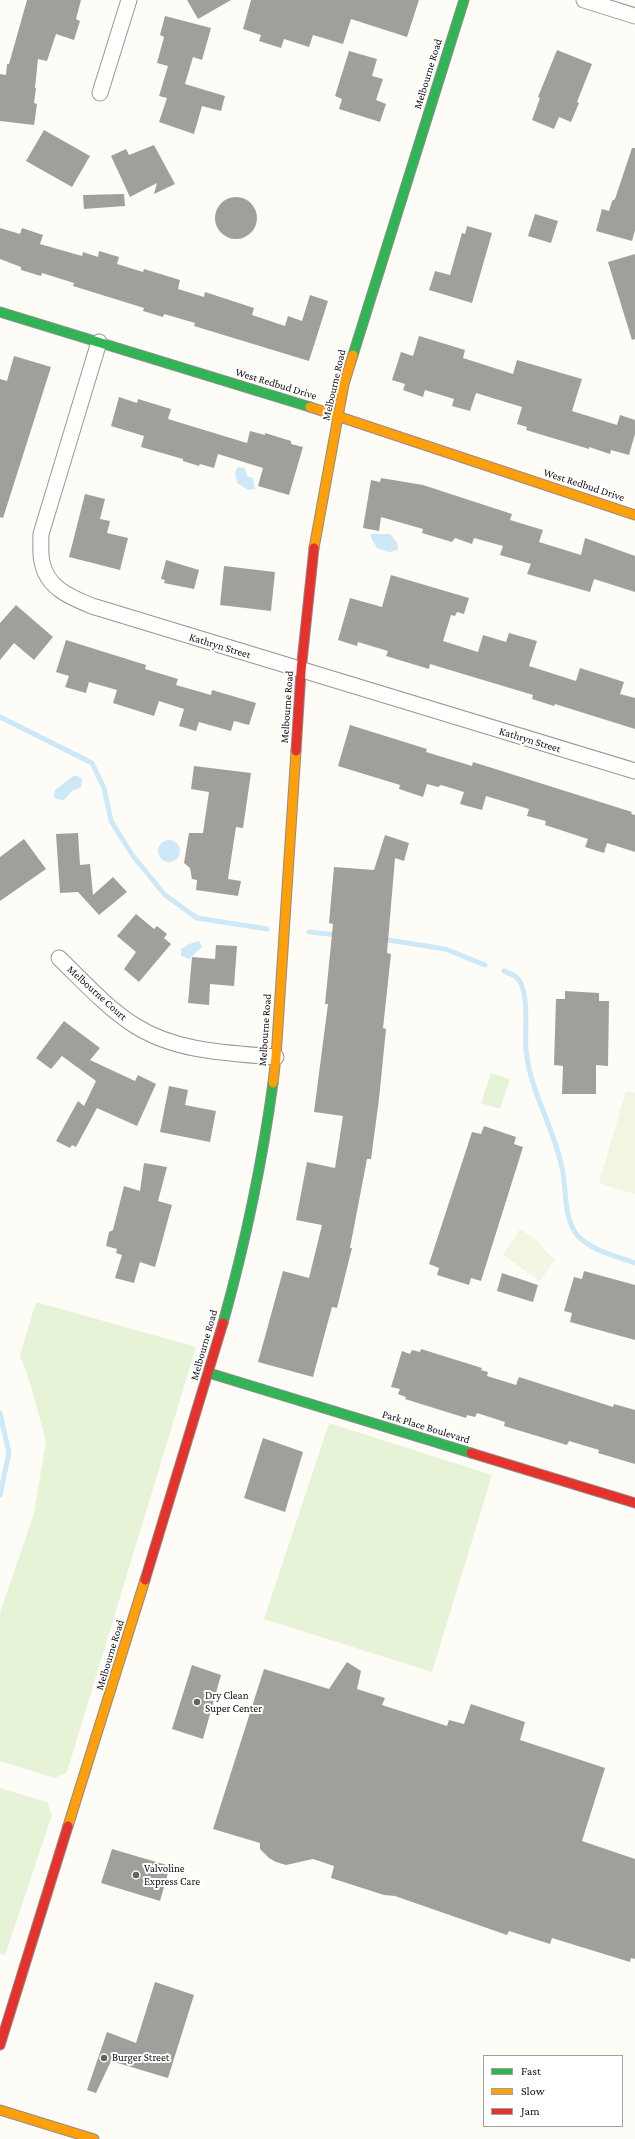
<!DOCTYPE html>
<html>
<head>
<meta charset="utf-8">
<style>
	body { margin:0 }
	#map { position:relative; width:635px; height:2139px; overflow:hidden; background:#fdfcf7; font-family:"Crimson Pro",serif }
	canvas { display:block }
	.legend { position:absolute; left:483px; top:2055px; width:140px; height:72px; box-sizing:border-box; background:#fff; border:1px solid #a0a0a0; margin:0; padding:5px 7px; list-style:none; font-size:12px; color:#111 }
	.legend li { display:flex; align-items:center; gap:8px; height:20px }
	.legend b { width:20px; border:1px solid #a0a0a0 }
</style>
</head>
<body>
<div id="map">
<canvas width="635" height="2139"></canvas>
<ul class="legend">
<li><b style="height:5px;background:#30b455"></b>Fast</li>
<li><b style="height:5px;background:#ff9f0a"></b>Slow</li>
<li><b style="height:5px;background:#e5322d"></b>Jam</li>
</ul>
</div>
<script>
const ctx = document.querySelector('canvas').getContext('2d');
ctx.lineJoin = 'round';
function fill(path, color) { ctx.fillStyle = color; ctx.fill(path, 'evenodd'); }
function stroke(path, color, width, dash) { ctx.strokeStyle = color; ctx.lineWidth = width; ctx.lineCap = dash ? 'butt' : 'round'; ctx.setLineDash(dash || []); ctx.stroke(path); }
function label(font, color, halo, rows, align = 'center') {
  ctx.font = font + ' "Crimson Pro",serif'; ctx.lineWidth = 4; ctx.setLineDash([]); ctx.textBaseline = 'middle'; ctx.strokeStyle = halo; ctx.fillStyle = color; for (const [text, x, y, turn = 0] of rows) {
    ctx.save(); ctx.translate(x, y); ctx.rotate((+turn || 0) * Math.PI / 180); ctx.textAlign = isNaN(turn) ? turn : align; if (halo) ctx.strokeText(text, 0, 0); ctx.fillText(text, 0, 0); ctx.restore();
  }
}
const green = new Path2D(`
	M491,1073L510,1079L500,1109L481,1103Z
	M36,1302L196,1347L67,1772L55,1778L0,1761V1613L34,1513L46,1441L31,1386L20,1355Z
	M329,1423L492,1475L432,1672L264,1619Z
	M0,1788L47,1802L52,1815L5,1955L0,1954Z`);
const pitch = new Path2D(`
	M626,1091L635,1093V1194L599,1183Z
	M520,1229L539,1242L544,1250L555,1259L540,1281L503,1255Z`);
const water = new Path2D(`
	M238,467L245,468L247,476L253,478L255,489L248,490L237,483L235,472Z
	M371,534H390L397,542L398,550L389,552L377,548L371,538Z
	M73,776H78L82,779L81,787L72,791L64,800L56,799L54,796L55,790Z
	M158 851a11 11 0 1 1 22 0a11 11 0 1 1-22 0Z
	M199,941L202,947L189,959L181,956V949L189,944Z`);
const stream = new Path2D(`
	M0,717L92,763L104,788L111,821L133,856L165,895L197,918L267,929
	M309,932L338,935
	M382,939L445,949L485,965
	M504,971C508,973 512,974 515,976C531,987 524,1032 526,1050C530,1092 554,1127 562,1168C567,1189 563,1219 578,1236C592,1251 616,1256 635,1263
	M0,1413L9,1453L0,1495`);
const building = new Path2D(`
	M27,0H81L76,19L80,21L74,40L56,34L47,61L38,59L35,88H36L34,103L37,104L34,125L0,121V74L6,75L7,64H9Z
	M187,0H231L198,19Z
	M251,0H419L407,37L351,19L343,44L313,35L309,47L284,39L281,48L259,41L261,35L243,29Z
	M165,16L211,28L202,60L193,57L185,84L225,96L221,111L202,106L194,134L159,122L167,98L159,96L168,66L157,63L164,37L160,35Z
	M557,50L592,64L577,102L579,103L571,122L559,117L554,129L532,120L540,98L538,97Z
	M349,51L377,59L372,76L383,79L376,100L386,104L380,122L339,109L342,99L335,96Z
	M44,130L90,156L72,187L26,161Z
	M154,145L175,184L154,194L157,183L130,197L111,156L126,149L129,155Z
	M632,148H635V230L632,241L596,231L602,209L609,211L612,201L615,199Z
	M124,194L125,206L84,209L83,195Z
	M215 218a21 21 0 1 1 42 0a21 21 0 1 1-42 0Z
	M535,214L558,221L551,243L528,236Z
	M467,226L492,233L472,303L429,290L435,271L450,275L462,233L465,234Z
	M0,228L20,234L22,228L43,235L40,244L82,256L83,252L98,257L99,251L119,257L117,264L143,272L144,269L180,280L178,289L204,297L205,292L254,308L252,315L285,326L288,316L302,321L310,295L328,301L309,361L194,326L195,323L164,314L163,317L143,311L144,308L73,286L74,283L42,273L41,276L21,270V267L0,259Z
	M635,254V339L632,340L608,262Z
	M419,336L465,350L463,358L513,374L517,360L582,379L572,411L617,425L620,415L635,420V434L629,455L611,450L610,454L589,447V449L526,430L527,427L517,424L522,407L476,393L470,411L452,406L454,399L425,390L423,397L403,390L405,384L392,380L401,352L413,356Z
	M14,356L51,367L3,518L0,517V379L7,381Z
	M119,397L137,403L138,399L171,409L168,419L247,443L250,431L265,435V433L291,441V444L303,447L289,495L258,486L263,468L218,454L214,468L200,464L199,466L183,461V459L141,447L144,436L111,426Z
	M381,478L423,485L512,514L510,520L543,530L539,542L581,555L585,538L635,556V592L594,579L590,592L527,574L531,564L500,555L503,546L474,538L472,544L455,538L452,542L422,533L423,529L381,517L379,531L363,528L371,480L380,482Z
	M85,494L105,499L100,519L110,521L107,533L128,538L120,570L69,557Z
	M166,560L199,570L194,589L164,583L165,580L161,579Z
	M224,566L275,572L271,611L220,605Z
	M391,575L469,598L464,614L457,612L455,616L451,615L443,641L478,652L483,635L506,642L509,633L537,641L529,666L576,681L580,668L624,682L620,694L635,698V729L555,704L554,706L532,699L533,695L430,664L429,669L386,656L388,651L358,642L357,646L338,640L350,598L382,607Z
	M16,605L53,637L34,660L14,643L0,660V623Z
	M66,640L146,665L145,669L178,679L176,685L211,695L212,690L256,703L249,725L234,721L231,731L199,722L196,731L179,726L184,709L159,701L154,716L113,703L117,690L89,682L86,693L65,687L69,676L56,672Z
	M350,725L427,749L426,752L472,766L473,762L632,812L631,814L635,815V852L607,843L604,853L585,847L588,839L545,825L546,821L527,816L529,809L486,796L482,810L460,804L464,792L441,785L438,787L427,784L423,797L399,789L400,785L338,766Z
	M194,766L251,773L243,828L236,827L228,879L241,881L238,896L196,890L197,880L192,879L190,868L184,863L189,833H203L209,792L191,789Z
	M78,833L80,865L90,864L93,895L113,877L127,892L99,915L78,892L60,893L56,834Z
	M385,835L409,843L404,861L395,858L387,953L391,954L383,1028L386,1029L379,1099L371,1159H367L350,1248H352L337,1308L332,1307L313,1377L258,1362L283,1271L309,1278L322,1225L296,1220L307,1162L335,1168L343,1116L314,1112L328,1004H325L333,924L329,923L334,867L374,870Z
	M24,839L46,869L0,901V857Z
	M136,914L154,929L157,926L167,934L164,938L171,944L139,982L124,969L136,952L117,936Z
	M216,945L237,946L234,986L210,984L209,1005L188,1003L192,957L215,959Z
	M565,991L599,993V1001H609L608,1066L596,1065V1094H562L563,1066L554,1065L556,999H565Z
	M64,1021L100,1048L90,1060L135,1081L138,1075L156,1084L137,1126L97,1108L76,1147L72,1145L70,1148L56,1141L78,1101L84,1106L96,1081L62,1056L51,1069L36,1058Z
	M169,1086L188,1090L185,1105L216,1111L210,1142L160,1132Z
	M484,1126L516,1137L514,1144L523,1147L481,1281L471,1278L469,1285L437,1275L439,1268L429,1264L472,1132L481,1134Z
	M144,1163L167,1167L158,1201L172,1205L155,1267L140,1262L134,1283L115,1278L122,1255L116,1253L117,1249L106,1246L109,1232L113,1230L124,1186L140,1191Z
	M584,1271L635,1285V1340L570,1322L572,1313L564,1311L574,1277L582,1279Z
	M502,1273L538,1285L533,1302L497,1291Z
	M421,1349L482,1368L481,1370L488,1372L487,1376L516,1385L519,1377L613,1407L614,1404L635,1410V1464L598,1453L599,1450L569,1441L567,1445L504,1426L505,1422L477,1413L475,1417L467,1415L466,1418L405,1399L406,1397L398,1394L400,1389L391,1387L402,1351L410,1354L412,1350L420,1352Z
	M263,1438L303,1452L285,1512L244,1498Z
	M347,1662L361,1671L357,1689L385,1698L382,1705L447,1726L449,1720L464,1724L471,1704L525,1722L520,1740L605,1768L582,1841L635,1859V1959L631,1958L630,1962L552,1938L550,1944L509,1931L507,1935L395,1896L384,1895L331,1878L334,1866L313,1859L286,1865L276,1862L269,1858L260,1849V1843L213,1829L264,1669L329,1689Z
	M192,1665L221,1675L203,1739L172,1729Z
	M112,1849L170,1866L160,1901L101,1883Z
	M155,1982L194,1995L168,2078L111,2061L96,2093L87,2090L107,2032L136,2043Z`);
const street = new Path2D(`
	M584,0L635,16
	M100,93L129,0
	M99,342L41,534C41,543 40,553 42,562C47,588 70,597 92,606L635,771
	M59,958C83,981 106,1007 134,1025C176,1052 228,1053 276,1057`);
const fast = new Path2D(`
	M0,312L310,407
	M353,355L464,0
	M223,1323C245,1244 262,1164 273,1083
	M209,1373L471,1453`);
const slow = new Path2D(`
	M310,407L635,515
	M314,548L344,384L353,355
	M273,1083L276,1057L296,751
	M68,1826L145,1580
	M0,2110L94,2139`);
const jam = new Path2D(`
	M296,751L301,671L314,548
	M471,1453L635,1503
	M145,1580L223,1323
	M0,2045L68,1826`);
const markers = [
	[197,1702,4,"#646362"],
	[136,1875,4,"#646362"],
	[104,2058,4,"#646362"]
];
const streetNames = [
	["Melbourne Road",428,74,-73],
	["West Redbud Drive",276,384,17],
	["Melbourne Road",334,385,-77],
	["West Redbud Drive",584,485,18],
	["Kathryn Street",220,646,17],
	["Melbourne Road",287,707,-86],
	["Kathryn Street",530,740,17],
	["Melbourne Court",97,993,42],
	["Melbourne Road",265,1030,-86],
	["Melbourne Road",204,1345,-74],
	["Park Place Boulevard",426,1427,17],
	["Melbourne Road",110,1655,-73]
];
const poiNames = [
	["Dry Clean",205,1696],
	["Super Center",205,1709],
	["Valvoline",144,1869],
	["Express Care",144,1882],
	["Burger Street",112,2058]
];
fill(green, '#e7f3d7');
fill(pitch, '#f0f6e1');
fill(water, '#cde8f7');
stroke(stream, '#cde8f7', 5);
fill(building, '#a19f9c');
stroke(street, '#979795', 17);
stroke(fast, '#8e8d8b', 11);
stroke(slow, '#8e8d8b', 11);
stroke(jam, '#8e8d8b', 11);
stroke(street, '#fffffe', 15);
stroke(fast, '#30b455', 9);
stroke(slow, '#ff9f0a', 9);
stroke(jam, '#e5322d', 9);
for (const [x, y, r, color] of markers) { const dot = new Path2D(); dot.arc(x, y, r, 0, 2 * Math.PI); ctx.fillStyle = color; ctx.fill(dot); stroke(dot, '#fff', 1.5); }
label('11px', '#111', '#fff', streetNames);
label('11px', '#111', '#fff', poiNames, 'left');
</script>
</body>
</html>
